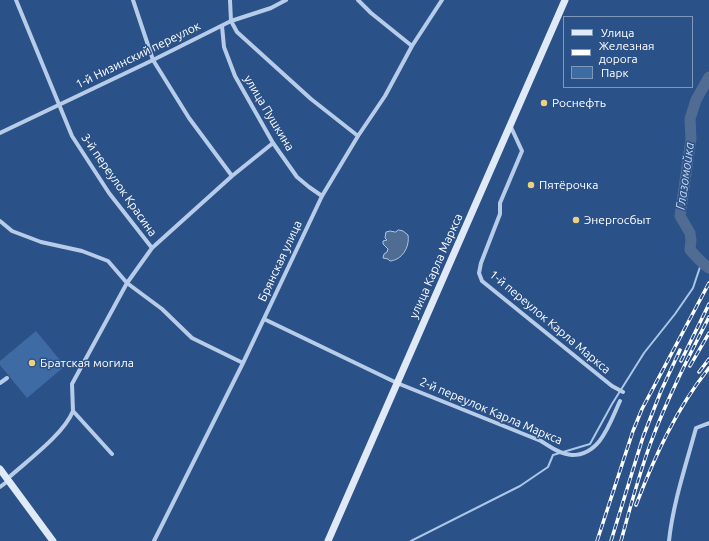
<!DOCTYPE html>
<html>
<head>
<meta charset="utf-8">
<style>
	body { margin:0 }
	#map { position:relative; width:709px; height:541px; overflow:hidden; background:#2a5188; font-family:Ubuntu,sans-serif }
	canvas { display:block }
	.legend { position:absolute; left:563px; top:16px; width:130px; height:72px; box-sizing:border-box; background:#2a5188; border:1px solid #7f97b8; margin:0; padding:5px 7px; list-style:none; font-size:12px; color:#fff }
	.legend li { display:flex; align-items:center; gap:8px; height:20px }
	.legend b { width:20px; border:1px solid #7f97b8 }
</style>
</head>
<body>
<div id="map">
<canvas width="709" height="541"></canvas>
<ul class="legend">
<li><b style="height:5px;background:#e0eaf7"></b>Улица</li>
<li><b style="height:5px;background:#fff"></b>Железная дорога</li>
<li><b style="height:11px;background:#3f6ba4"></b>Парк</li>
</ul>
</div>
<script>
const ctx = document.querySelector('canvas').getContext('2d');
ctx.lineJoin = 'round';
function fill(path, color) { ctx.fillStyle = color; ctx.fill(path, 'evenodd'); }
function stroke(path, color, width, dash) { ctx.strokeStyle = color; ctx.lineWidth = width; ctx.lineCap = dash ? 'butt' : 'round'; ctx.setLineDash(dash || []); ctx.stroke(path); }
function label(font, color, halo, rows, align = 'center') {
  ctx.font = font + ' Ubuntu,sans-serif'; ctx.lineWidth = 3; ctx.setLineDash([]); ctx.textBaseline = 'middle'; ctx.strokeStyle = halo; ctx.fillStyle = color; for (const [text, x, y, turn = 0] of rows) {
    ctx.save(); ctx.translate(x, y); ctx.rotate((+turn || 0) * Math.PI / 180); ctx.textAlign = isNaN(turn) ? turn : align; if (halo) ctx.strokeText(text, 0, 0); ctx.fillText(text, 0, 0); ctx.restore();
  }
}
const green = new Path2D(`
	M36,331L65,366L27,398L0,365V361Z`);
const water = new Path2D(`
	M399,230L403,231L408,235C410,247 402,260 390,261L388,259L383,258L384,254L387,252L388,249L383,244V241L387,240L385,238L386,232L390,231L395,232Z`);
const stream = new Path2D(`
	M411,541L520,486L548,467L553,455L590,444L612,404L644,353L675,314L693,288L701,264`);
const river = new Path2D(`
	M709,77L696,100L690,119L691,139L680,216L690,233L691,240L690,250C697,257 701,263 709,268`);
const street = new Path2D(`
	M16,0L72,136L109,193L152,248
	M133,0L153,60L189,118L232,176
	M230,0L231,21L237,32L311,99L358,136
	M358,0L371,13L412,46
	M222,26L224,47L235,76L273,143L297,177L309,187L322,196
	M510,125L522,151L500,203V214L481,263L479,273L482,281L612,386L623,392
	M0,133L153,60L231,21L271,8L286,0
	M0,221L12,231L41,242L82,251L108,261L127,283L162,309L192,338L243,363
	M264,319L397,383L541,441C549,446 561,455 572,455C601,455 610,422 620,401
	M0,383L7,378
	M112,454L73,411L72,384L127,283L152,248L232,176L273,143
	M7,479C27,461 64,434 73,411
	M0,487L8,481
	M154,541L243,363L322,196L358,136L385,96L412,46L442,0
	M669,541C673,503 686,465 696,428L709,423`);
const secondary = new Path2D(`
	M0,469L53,541
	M328,541L565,0`);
const rail = new Path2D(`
	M681,361L709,304
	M690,366L709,333
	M699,372L709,359
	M636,505C655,456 676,409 709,368
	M597,541L633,431L642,409L709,283
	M611,541L643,437L661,391L680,350
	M621,541C630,508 639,474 651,442C667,399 688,358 709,317`);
const markers = [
	[544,103,4,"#efd07e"],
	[531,185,4,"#efd07e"],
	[576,220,4,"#efd07e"],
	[32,363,4,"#efd07e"]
];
const streetNames = [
	["1-й Низинский переулок",138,55,-26],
	["улица Пушкина",269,113,59],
	["3-й переулок Красина",119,185,55],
	["Брянская улица",280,261,-65],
	["улица Карла Маркса",436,266,-66],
	["1-й переулок Карла Маркса",550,322,40],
	["2-й переулок Карла Маркса",491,411,23]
];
const poiNames = [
	["Роснефть",552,103],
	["Пятёрочка",539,185],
	["Энергосбыт",584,220],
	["Братская могила",40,363]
];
const waterNames = [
	["Глазомойка",685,176,-82]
];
fill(green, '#3f6ba4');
fill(water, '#516c93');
stroke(water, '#abc7e8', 1);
stroke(stream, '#abc7e8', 2);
stroke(river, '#516c93', 11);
stroke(street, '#b7cce8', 4);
stroke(secondary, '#e0eaf7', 7);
stroke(rail, '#fff', 3.5);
stroke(rail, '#2a5188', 2, [6]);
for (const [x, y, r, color] of markers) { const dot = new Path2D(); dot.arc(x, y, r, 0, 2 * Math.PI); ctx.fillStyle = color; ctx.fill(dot); stroke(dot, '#2a5188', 1.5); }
label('12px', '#fff', '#2a5188', streetNames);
label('12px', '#fff', '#2a5188', poiNames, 'left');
label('italic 13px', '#c2d6ef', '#2a5188', waterNames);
</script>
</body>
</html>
